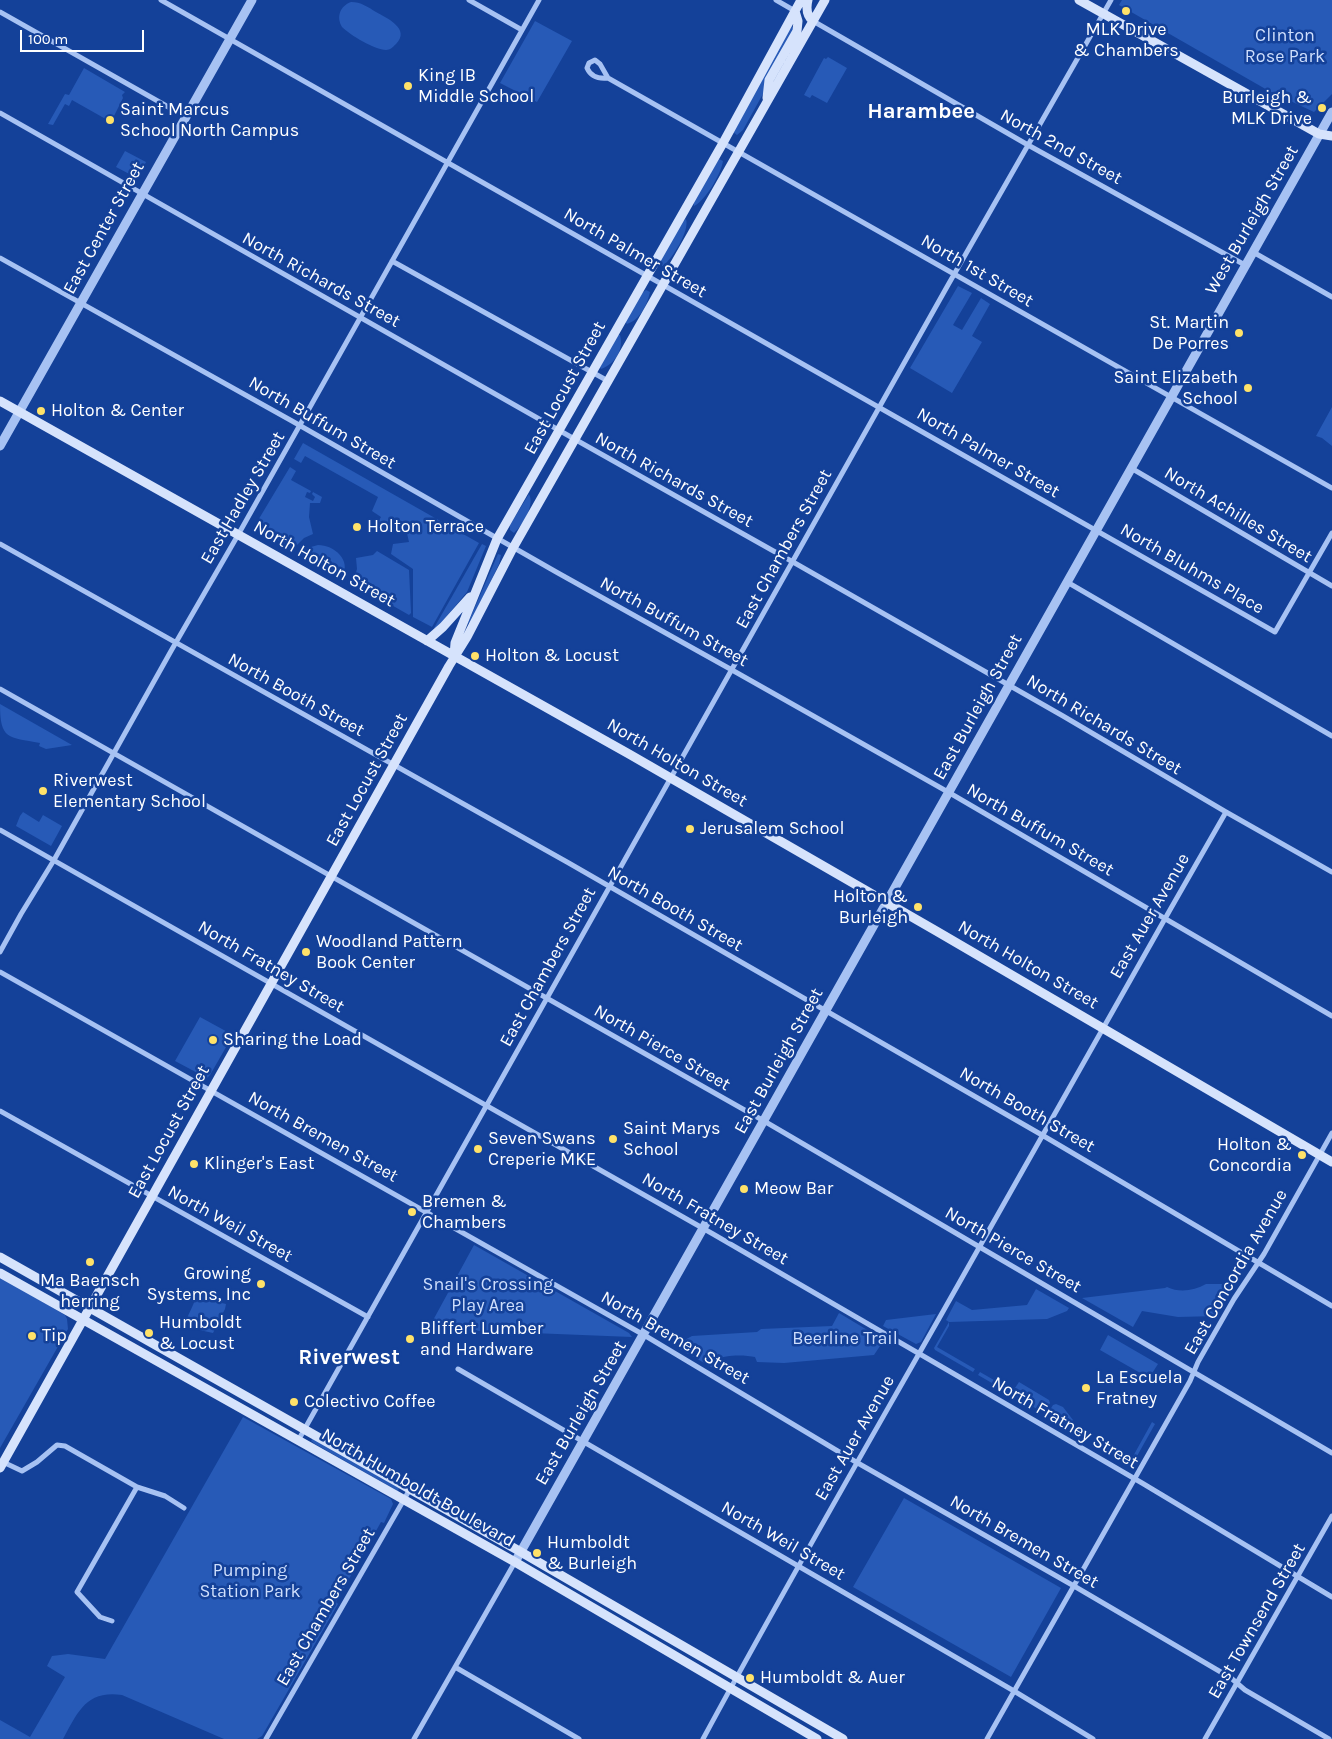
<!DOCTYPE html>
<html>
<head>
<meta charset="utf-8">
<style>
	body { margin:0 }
	#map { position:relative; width:1332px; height:1739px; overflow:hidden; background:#144199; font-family:Karla,sans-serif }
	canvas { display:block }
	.scale { position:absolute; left:20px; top:30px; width:124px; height:22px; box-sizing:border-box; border:2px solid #fff; border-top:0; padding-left:6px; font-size:15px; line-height:18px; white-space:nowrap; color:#fff; -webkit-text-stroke:4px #144199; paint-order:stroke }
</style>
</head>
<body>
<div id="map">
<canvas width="1332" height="1739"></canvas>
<div class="scale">100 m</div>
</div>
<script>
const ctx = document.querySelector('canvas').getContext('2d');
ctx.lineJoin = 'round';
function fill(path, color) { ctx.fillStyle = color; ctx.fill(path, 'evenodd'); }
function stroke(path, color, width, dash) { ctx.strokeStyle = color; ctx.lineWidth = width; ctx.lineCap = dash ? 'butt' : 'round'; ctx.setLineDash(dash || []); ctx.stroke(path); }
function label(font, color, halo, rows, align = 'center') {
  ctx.font = font + ' Karla,sans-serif'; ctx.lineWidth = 5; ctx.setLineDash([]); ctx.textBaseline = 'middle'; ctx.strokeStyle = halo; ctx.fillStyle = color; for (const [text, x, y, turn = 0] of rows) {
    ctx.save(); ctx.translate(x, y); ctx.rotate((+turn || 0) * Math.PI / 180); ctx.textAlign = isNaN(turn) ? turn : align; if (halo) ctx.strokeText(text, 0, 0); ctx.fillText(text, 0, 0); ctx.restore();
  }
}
const green = new Path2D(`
	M1122,0H1332V94L1314,112L1269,91L1119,5Z
	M351,2C361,2 368,7 376,12C387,18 411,29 396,44C393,47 390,50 386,50C375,50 350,35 342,27C336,17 340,6 351,2Z
	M535,21L572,41L537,102L500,83Z
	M792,27L795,28L764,92L743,130L737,135L733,132L789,30Z
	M828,57L847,68L827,103L812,95L810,98L804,95L824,58L826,59Z
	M84,68L125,92L122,95L123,98L111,122L72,100L69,106L65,104L53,125L48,124L65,94L69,95Z
	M125,151L146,162L137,178L116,167Z
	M719,159L723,161C721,174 706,200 694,206V200Z
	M686,219C690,231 672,259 663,266L659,264L660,258L681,223Z
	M958,286L972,293L953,325L962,330L981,298L990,304L972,336L982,342L952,393L910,368Z
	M646,290L650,292C647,305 640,320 627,324L625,322L641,294Z
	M617,335H620C624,350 615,364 601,369L600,367Z
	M1332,407V446L1322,438L1316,436Z
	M303,443L479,543L432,627L413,617V569L391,554L393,544L409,542L405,525H384L378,522L381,517L372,511L378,497L305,456L301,463L294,459Z
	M290,467L296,471L291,480L311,491L310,493L307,492L305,497L313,501L315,497L312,494L313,492L322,497L320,503H310L309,517L313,534L304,538L293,549L254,527Z
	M529,494C535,505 523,525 514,533L510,530V525Z
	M482,544L486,546L467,592L436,629L434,628Z
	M318,545C334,545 352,560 342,577L303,555L311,547Z
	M377,551L409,570L411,613L409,615L353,583L357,569L356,558L373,555Z
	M498,554L501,555L499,564L470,624L468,623Z
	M0,704L72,745L46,749L39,746L40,743C8,737 0,740 0,704Z
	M23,812L39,822L43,815L62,826L51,846L16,826L20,816Z
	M200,1017L233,1035L210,1075L207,1078L175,1061Z
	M474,1245L629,1333L632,1337L457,1330L431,1324Z
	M0,1277L65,1315L67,1319L68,1329L0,1448Z
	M1206,1284H1230L1234,1286L1217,1316L1178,1317L1142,1311L1133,1327L1082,1298L1165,1288L1167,1287C1179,1293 1194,1291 1206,1284Z
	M1036,1289L1069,1308L1067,1311L1047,1319L949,1322V1326L937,1347L975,1369L973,1372L935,1350L934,1348L949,1322L946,1320L956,1301L972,1310L1027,1305Z
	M196,1297L226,1304L225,1309L213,1333L195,1329L185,1324C188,1314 193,1307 196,1297Z
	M839,1313L884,1340L874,1355L784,1363L757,1362L755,1357C746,1355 725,1354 717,1360C715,1362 714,1365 713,1368L678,1348L681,1342L692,1336L757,1332L761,1329L832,1326Z
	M936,1314L921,1342L916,1344L883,1326L886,1320Z
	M1108,1335L1158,1364L1149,1378L1100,1350Z
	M980,1372L1013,1391L1019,1382L1049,1400L1050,1403L1044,1413L978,1375Z
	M1056,1404L1063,1407L1073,1420L1069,1428L1047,1415L1053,1405Z
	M243,1417L391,1499L393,1504L384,1523L381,1522L336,1602L338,1604L262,1736L257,1739H224L122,1695C86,1690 78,1712 63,1739H0V1720L30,1737L65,1677L47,1666L52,1656L68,1654L105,1659Z
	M1152,1422L1155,1424L1132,1465L1095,1443L1096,1440L1098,1441L1131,1460Z
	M313,1438L399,1488L398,1491L315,1444L311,1441Z
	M904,1498L1061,1588L1011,1677L853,1587Z`);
const minor = new Path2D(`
	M161,0L1275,632L1332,533
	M469,0L522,30
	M776,0L795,11
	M0,12L186,117
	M813,21L1028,145L1245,265
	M608,78C599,79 591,77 587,68L589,63L595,60L600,64L608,78L1332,488
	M0,113L585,445L793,562L1063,716L1226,812L1332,872
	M1253,252L1332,297
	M0,258L292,421L558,573L732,670L948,792L1332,1016
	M392,261L608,381
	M1131,468L1332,586
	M0,544L567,862L1042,1135L1332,1306
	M1067,582L1332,736
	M0,689L764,1121L1332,1453
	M0,830L713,1234L1142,1483L1332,1597
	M0,952L21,914L54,860L171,651L238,535L539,0
	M0,972L644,1335L856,1462L1074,1586L1231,1678L1245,1690L1329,1739
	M0,1111L368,1317
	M458,1369L1014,1691L1093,1739
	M299,1439L948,285L1111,0
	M3,1462L22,1471L37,1462L57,1445L65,1446L137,1487L165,1496L184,1508
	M112,1621L100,1617L77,1592L137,1487
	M455,1667L579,1739
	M266,1739L410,1489
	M414,1739L515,1562
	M703,1739C780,1596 861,1456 941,1315C1036,1147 1130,979 1226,812
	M987,1739L1190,1381L1198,1362L1234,1299L1264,1254L1332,1133
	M1205,1739L1332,1516`);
const tertiary = new Path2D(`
	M0,446L252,0
	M515,1562L1332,112`);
const secondary = new Path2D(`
	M808,0C806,8 807,16 813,21
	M1079,0L1319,134L1332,136
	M767,98L769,80L797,31L798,21L795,11
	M0,401L629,754L938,932L1332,1162
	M427,641L443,627L470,597
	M454,656L455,643L497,539L723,143L801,0
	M0,1257L521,1552L843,1739
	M0,1273L515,1562L817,1739
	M0,1468L449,666L467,637L513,548L825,0`);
const markers = [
	[1126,11,5,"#ffe269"],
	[408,86,5,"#ffe269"],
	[1322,108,5,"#ffe269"],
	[110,120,5,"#ffe269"],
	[1239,333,5,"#ffe269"],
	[1248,388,5,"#ffe269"],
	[41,411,5,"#ffe269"],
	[357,527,5,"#ffe269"],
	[475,656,5,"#ffe269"],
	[43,791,5,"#ffe269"],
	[690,829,5,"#ffe269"],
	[918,907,5,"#ffe269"],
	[306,952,5,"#ffe269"],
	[213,1040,5,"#ffe269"],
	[613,1139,5,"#ffe269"],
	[478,1149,5,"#ffe269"],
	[1302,1155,5,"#ffe269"],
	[194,1164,5,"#ffe269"],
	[744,1189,5,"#ffe269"],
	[412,1212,5,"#ffe269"],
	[90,1262,5,"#ffe269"],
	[261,1284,5,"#ffe269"],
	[149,1333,5,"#ffe269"],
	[32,1336,5,"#ffe269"],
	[410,1339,5,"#ffe269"],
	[1086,1388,5,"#ffe269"],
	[294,1402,5,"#ffe269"],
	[537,1553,5,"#ffe269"],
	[750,1678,5,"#ffe269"]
];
const poiNames = [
	["MLK Drive",1126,30,"center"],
	["& Chambers",1126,51,"center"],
	["King IB",418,76],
	["Middle School",418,97],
	["Burleigh &",1312,98,"right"],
	["MLK Drive",1312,119,"right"],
	["Saint Marcus",120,110],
	["School North Campus",120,131],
	["St. Martin",1229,323,"right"],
	["De Porres",1229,344,"right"],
	["Saint Elizabeth",1238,378,"right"],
	["School",1238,399,"right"],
	["Holton & Center",51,411],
	["Holton Terrace",367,527],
	["Holton & Locust",485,656],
	["Riverwest",53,781],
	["Elementary School",53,802],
	["Jerusalem School",700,829],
	["Holton &",908,897,"right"],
	["Burleigh",908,918,"right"],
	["Woodland Pattern",316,942],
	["Book Center",316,963],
	["Sharing the Load",223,1040],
	["Saint Marys",623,1129],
	["School",623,1150],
	["Seven Swans",488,1139],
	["Creperie MKE",488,1160],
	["Holton &",1292,1145,"right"],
	["Concordia",1292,1166,"right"],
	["Klinger's East",204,1164],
	["Meow Bar",754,1189],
	["Bremen &",422,1202],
	["Chambers",422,1223],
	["Growing",251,1274,"right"],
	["Systems, Inc",251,1295,"right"],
	["Ma Baensch",90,1281,"center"],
	["herring",90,1302,"center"],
	["Humboldt",159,1323],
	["& Locust",159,1344],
	["Bliffert Lumber",420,1329],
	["and Hardware",420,1350],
	["Tip",42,1336],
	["La Escuela",1096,1378],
	["Fratney",1096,1399],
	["Colectivo Coffee",304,1402],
	["Humboldt",547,1543],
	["& Burleigh",547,1564],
	["Humboldt & Auer",760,1678]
];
const parkNames = [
	["Clinton",1285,36],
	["Rose Park",1285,57],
	["Snail's Crossing",488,1285],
	["Play Area",488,1306],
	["Beerline Trail",845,1339],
	["Pumping",250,1571],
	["Station Park",250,1592]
];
const streetNames = [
	["North 2nd Street",1061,147,29],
	["West Burleigh Street",1252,220,-60],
	["East Center Street",104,228,-61],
	["North Palmer Street",635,253,30],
	["North 1st Street",977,271,30],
	["North Richards Street",321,280,29],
	["East Locust Street",565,388,-61],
	["North Buffum Street",322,423,30],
	["North Palmer Street",988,453,30],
	["North Richards Street",674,480,29],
	["East Hadley Street",243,498,-60],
	["North Achilles Street",1238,515,31],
	["East Chambers Street",784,549,-61],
	["North Holton Street",324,564,29],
	["North Bluhms Place",1192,569,30],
	["North Buffum Street",674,622,29],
	["North Booth Street",296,695,29],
	["East Burleigh Street",978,707,-61],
	["North Richards Street",1104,725,31],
	["North Holton Street",677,763,30],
	["East Locust Street",367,780,-61],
	["North Buffum Street",1040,830,30],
	["North Booth Street",675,909,30],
	["East Auer Avenue",1150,916,-60],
	["North Holton Street",1028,965,30],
	["North Fratney Street",271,967,30],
	["East Chambers Street",548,967,-61],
	["North Pierce Street",662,1048,30],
	["East Burleigh Street",779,1061,-61],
	["North Booth Street",1027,1110,30],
	["East Locust Street",169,1132,-61],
	["North Bremen Street",323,1137,29],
	["North Fratney Street",715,1219,30],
	["North Weil Street",230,1224,29],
	["North Pierce Street",1013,1250,30],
	["East Concordia Avenue",1236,1272,-60],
	["North Bremen Street",675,1338,30],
	["East Burleigh Street",581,1413,-60],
	["North Fratney Street",1065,1423,30],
	["East Auer Avenue",855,1438,-60],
	["North Humboldt Boulevard",418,1488,30],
	["North Weil Street",783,1541,30],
	["North Bremen Street",1024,1542,30],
	["East Chambers Street",326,1607,-60],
	["East Townsend Street",1257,1621,-60]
];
const districtNames = [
	["Harambee",921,112],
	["Riverwest",349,1358]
];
fill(green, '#275ab7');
stroke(minor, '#a7c2f3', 5);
stroke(tertiary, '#a7c2f3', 9);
stroke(secondary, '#d6e3fc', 9);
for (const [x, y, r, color] of markers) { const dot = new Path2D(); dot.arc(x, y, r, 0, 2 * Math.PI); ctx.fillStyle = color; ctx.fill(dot); stroke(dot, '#144199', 2); }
label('18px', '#fff', '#144199', poiNames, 'left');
label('18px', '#cfdffd', '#144199', parkNames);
label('18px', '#fff', '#144199', streetNames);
label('bold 22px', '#fff', '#144199', districtNames);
</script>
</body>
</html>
